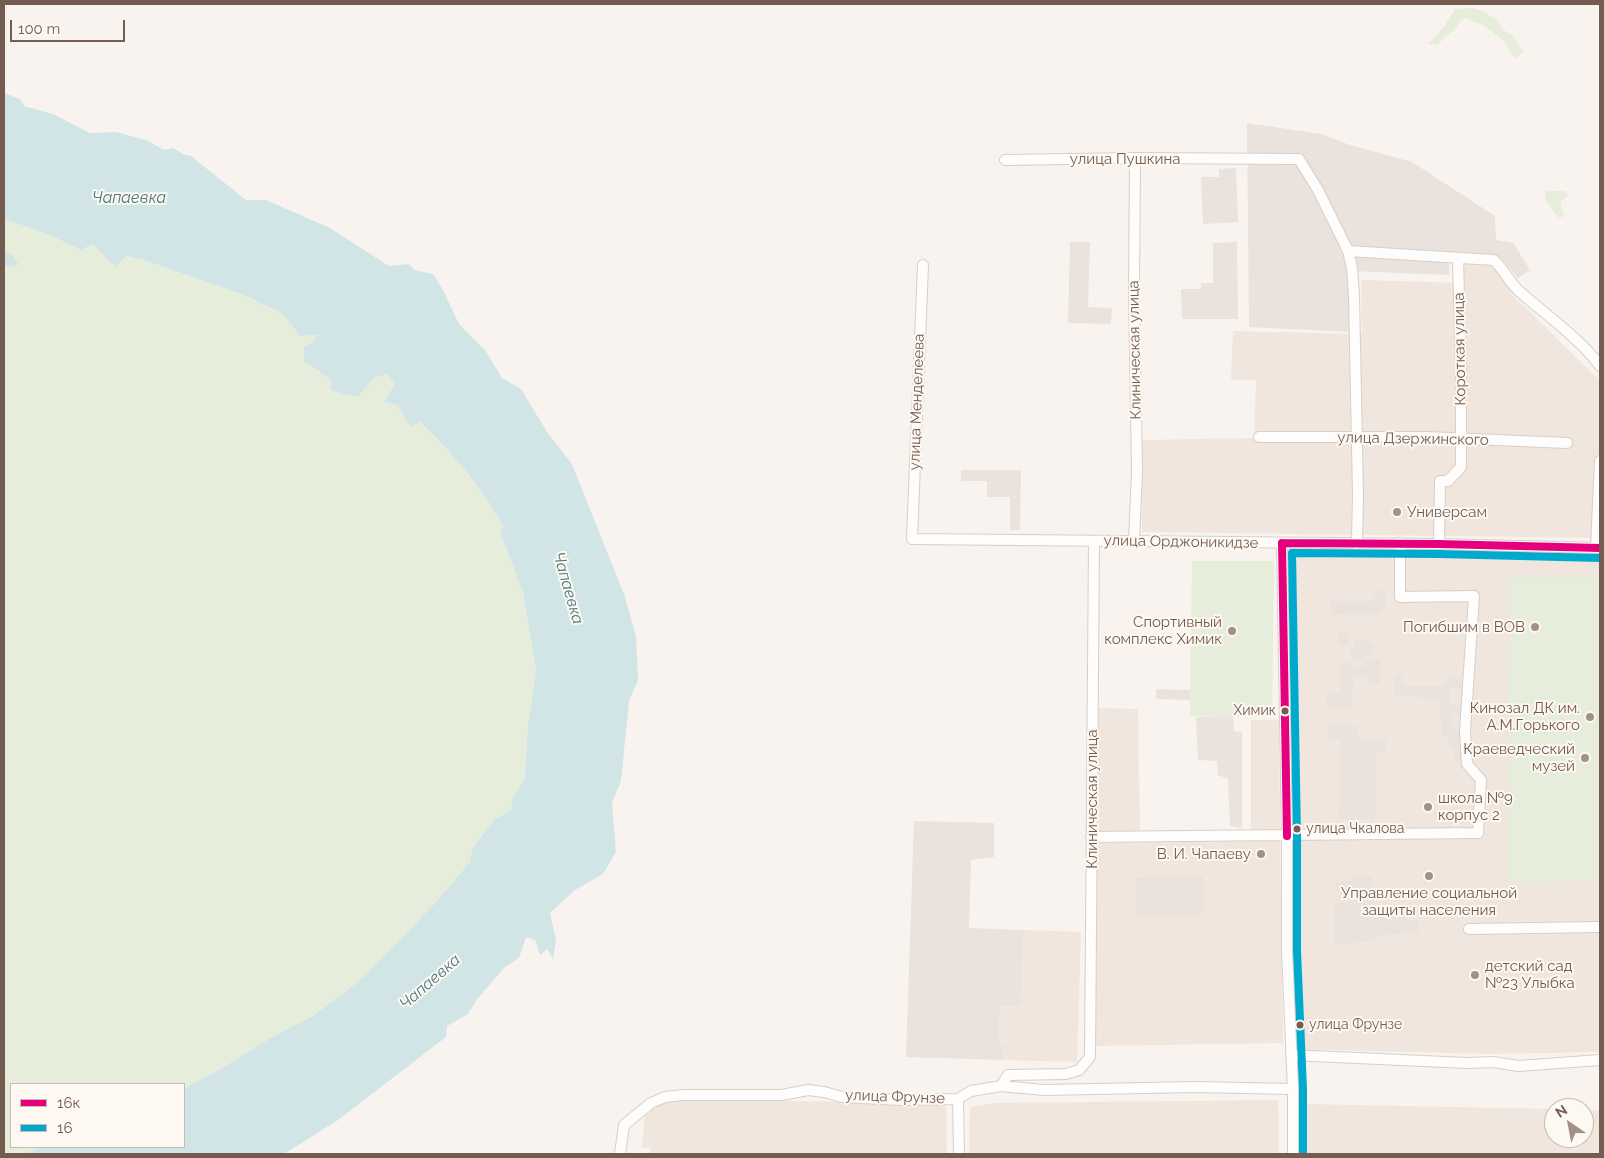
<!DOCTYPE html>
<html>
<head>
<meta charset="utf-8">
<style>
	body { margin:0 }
	#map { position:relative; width:1604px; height:1158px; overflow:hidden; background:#f8f3ee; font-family:Raleway,sans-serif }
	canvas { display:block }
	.frame { position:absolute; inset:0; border:5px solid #745c50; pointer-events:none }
	.legend { position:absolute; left:10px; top:1083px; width:175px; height:65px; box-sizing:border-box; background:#fef8f2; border:1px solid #c7bab1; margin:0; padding:6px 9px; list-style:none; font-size:15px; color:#745c50 }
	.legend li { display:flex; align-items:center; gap:10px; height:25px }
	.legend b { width:25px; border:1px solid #c7bab1 }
	.north { position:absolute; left:1544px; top:1098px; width:50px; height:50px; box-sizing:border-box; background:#fef8f2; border:1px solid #c7bab1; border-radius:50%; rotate:327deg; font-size:14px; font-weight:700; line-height:20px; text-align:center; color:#745c50 }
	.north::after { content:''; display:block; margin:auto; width:18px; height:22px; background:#a29187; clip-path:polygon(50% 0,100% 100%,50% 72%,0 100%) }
	.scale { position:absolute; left:10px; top:20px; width:115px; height:22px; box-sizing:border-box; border:2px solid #745c50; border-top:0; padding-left:6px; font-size:15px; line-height:18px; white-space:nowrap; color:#745c50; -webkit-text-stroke:4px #fef8f2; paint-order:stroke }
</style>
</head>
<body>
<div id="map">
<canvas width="1604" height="1158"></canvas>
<div class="frame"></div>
<ul class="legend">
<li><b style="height:6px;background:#e5007d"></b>16к</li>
<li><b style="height:6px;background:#00a9ce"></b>16</li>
</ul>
<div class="north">N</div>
<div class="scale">100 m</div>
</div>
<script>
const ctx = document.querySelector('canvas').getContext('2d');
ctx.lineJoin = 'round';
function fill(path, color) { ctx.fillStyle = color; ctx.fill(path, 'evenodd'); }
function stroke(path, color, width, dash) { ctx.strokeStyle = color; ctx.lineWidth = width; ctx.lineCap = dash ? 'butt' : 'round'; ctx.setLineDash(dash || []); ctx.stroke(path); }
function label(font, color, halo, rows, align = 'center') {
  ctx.font = font + ' Raleway,sans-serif'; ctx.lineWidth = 4; ctx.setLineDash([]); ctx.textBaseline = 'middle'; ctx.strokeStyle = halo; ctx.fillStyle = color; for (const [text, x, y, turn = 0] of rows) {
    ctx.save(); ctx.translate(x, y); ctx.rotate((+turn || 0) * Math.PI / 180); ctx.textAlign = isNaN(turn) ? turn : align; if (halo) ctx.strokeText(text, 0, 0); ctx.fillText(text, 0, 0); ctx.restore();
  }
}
const residential = new Path2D(`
	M1463,263L1499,266L1512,294L1600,381V538L1142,532L1141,440L1254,438L1256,380H1231L1233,331L1362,334L1361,280L1463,283Z
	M1297,549L1600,553V1052L1488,1054L1297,1049L1289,560Z
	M1096,708L1138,709L1140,832H1099Z
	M1251,720H1279L1280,830H1251Z
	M1280,841L1283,1043L1095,1046L1097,843Z
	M1024,930L1081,932L1077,1062L1003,1060L1004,1046L999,1045L1000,1005L1021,1006Z
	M671,1100L946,1103L947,1154H650V1147L642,1148L645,1112L656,1103Z
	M1278,1100L1279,1154H969L970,1107L995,1103Z
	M1303,1104L1554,1109V1138H1584V1110H1600V1154H1303Z`);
const industrial = new Path2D(`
	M1247,123L1321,134L1350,145L1412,162L1495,216L1496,240L1513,243L1530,270L1518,278L1501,259L1449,254V275L1352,271L1351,332L1249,327Z
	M1236,168L1238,222L1203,224L1201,177H1219V169Z
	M1070,242H1090L1088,307L1112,308L1111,324L1068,323Z
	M1237,242L1238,319H1182L1181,289H1201V283H1213V243Z
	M961,470H1021L1020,530H1010V497H987V481H961Z
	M1377,590H1386L1385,607L1379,615L1333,614L1330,601L1372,602Z
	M1348,630V645H1338V631Z
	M1355,640H1365L1367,643H1373L1372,653L1358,661L1352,660L1353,656L1350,655V648L1354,647Z
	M1381,660L1380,683L1368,684L1367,678L1354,677L1351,710L1326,708L1327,693L1341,692L1339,663L1349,662L1351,668L1364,667L1366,661Z
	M1402,675L1403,686H1444L1448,677L1462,679V688H1449L1450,704L1460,707L1461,713H1452L1453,730L1465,731V762L1455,761L1454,749L1448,746V738L1442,736L1439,699L1394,695L1395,676Z
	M1156,689L1190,690V700L1156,699Z
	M1233,716L1234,731L1242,732V828L1230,826L1228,779L1218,775L1217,761L1198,760L1196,717Z
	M1329,725H1357V739H1386V753H1376L1375,820H1339L1340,739H1328Z
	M914,821L994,823V857L971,860L969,928L1024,930L1021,1006H1000L999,1045H1004L1003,1060L906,1057Z
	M1353,875L1371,876L1375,917L1390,915L1392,906H1406V920H1418L1419,933L1377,935L1374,941L1335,944V904L1350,902L1349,891L1335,890V881H1354Z
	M1203,876L1204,914L1137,916L1136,878Z`);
const green = new Path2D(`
	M1473,8L1483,11L1499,22L1501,28L1513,36L1519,46L1524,51L1520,55L1515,58L1511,53L1506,43L1482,24L1476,23L1466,18L1460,20L1457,27L1437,45L1428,44L1443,28L1455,9Z
	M1546,191H1564L1568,195L1560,202L1564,216L1559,218L1545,199Z
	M4,219L45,233L81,250L93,244L107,259L126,256L147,261L244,295L283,314L300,336L317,335L314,342L310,366L331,380L359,395L373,378L387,373L395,384L399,405L410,427L420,422C449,449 485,491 503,526L500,531L523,593L536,671L528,725L525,778L512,800L511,810L495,819L472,849L470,862L436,902L366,975L344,993L311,1017L272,1037L212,1074L184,1088V1084H11V1147H44L22,1154H4V265L6,266L12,254L4,251Z
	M1192,561H1274L1272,717L1190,716Z
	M1510,576L1600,577V881L1508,882Z`);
const water = new Path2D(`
	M4,93L20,99L24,106L53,114L90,133L116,132L146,140L164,150L173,148L183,154L191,156L246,200H266L330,228L389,266L409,264L414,270L433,274L443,290L459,324L485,350L502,378L521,389L547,432L572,464L624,594L636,636L638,680L629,701L621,781L612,802L616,852L603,874L575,890L550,913L556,940L553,959L547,949L540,955L535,940L526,937L519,958L505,967L478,998L468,1014L447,1026L446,1037L338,1120L284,1154H22L44,1147H184V1088L212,1074L272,1037L311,1017L344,993L366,975L436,902L470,862L472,849L495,819L511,810L512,800L525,777L528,725L536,671L523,593L500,531L503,526C485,491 449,449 420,422L410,427L398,405L384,402L395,384L387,374L373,378L359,396L345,395L331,390V380L304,361V347L314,342L317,335L300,336L283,314L244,295L147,261L126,256L116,266L107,259L93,244L81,250L45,233L4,219Z
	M4,251L12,254L18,264L13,267L4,265Z`);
const minor = new Path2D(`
	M1005,160L1135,158L1299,159L1318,190L1348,251L1494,260C1503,269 1509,281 1518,290C1543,313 1581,339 1600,366
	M1348,251L1352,268L1354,295L1358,495L1357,544
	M923,265L912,539L1439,544L1600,548
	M1259,437H1426L1567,443
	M1134,541L1137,471L1134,290L1135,158
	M1282,543L1287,836V951L1293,1089V1154
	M1439,544L1440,481H1448L1461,467V374L1458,258
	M1596,548L1600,461
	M1091,837L1478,833L1481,780L1467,764L1465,731L1474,596L1400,597V543
	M1469,929L1600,927
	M1291,1055L1467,1063L1493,1062L1518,1066L1600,1060
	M1001,1086L1008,1075L1066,1074L1079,1070L1090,1057L1094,541
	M958,1099L959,1154
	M620,1154L624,1125L651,1103L665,1097L683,1095H782L808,1090L824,1092L842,1097L901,1100L958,1099L971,1091L1001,1086L1044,1090L1195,1087L1293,1089`);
const bus1 = new Path2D(`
	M1282,543L1439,544L1600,548
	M1282,543L1287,836`);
const bus2 = new Path2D(`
	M1303,1154V1089L1297,951V836L1292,553L1439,554L1600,558`);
const markers = [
	[1397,512,5,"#a29187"],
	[1535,627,5,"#a29187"],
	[1232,631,5,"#a29187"],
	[1285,711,4.5,"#745c50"],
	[1590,717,5,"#a29187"],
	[1585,758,5,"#a29187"],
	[1428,807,5,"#a29187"],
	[1297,829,4.5,"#745c50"],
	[1261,854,5,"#a29187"],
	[1429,876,5,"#a29187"],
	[1475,975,5,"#a29187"],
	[1300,1025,4.5,"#745c50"]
];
const busNames = [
	["Химик",1276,711,"right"],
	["улица Чкалова",1306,829],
	["улица Фрунзе",1309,1025]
];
const streetNames = [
	["улица Пушкина",1125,159],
	["Короткая улица",1460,349,-91],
	["Клиническая улица",1135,350,-91],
	["улица Менделеева",917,402,-88],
	["улица Дзержинского",1413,439,1],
	["улица Орджоникидзе",1181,542,1],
	["Клиническая улица",1092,799,-90],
	["улица Фрунзе",895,1097,2]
];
const poiNames = [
	["Универсам",1407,512,"left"],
	["Спортивный",1222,622],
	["комплекс Химик",1222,639],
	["Погибшим в ВОВ",1525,627],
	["Кинозал ДК им.",1580,708],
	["А.М.Горького",1580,725],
	["Краеведческий",1575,749],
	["музей",1575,766],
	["школа №9",1438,798,"left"],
	["корпус 2",1438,815,"left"],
	["В. И. Чапаеву",1251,854],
	["Управление социальной",1429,893,"center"],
	["защиты населения",1429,910,"center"],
	["детский сад",1485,966,"left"],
	["№23 Улыбка",1485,983,"left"]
];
const waterNames = [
	["Чапаевка",129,198],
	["Чапаевка",568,588,74],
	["Чапаевка",430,982,-41]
];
fill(residential, '#f0e6dd');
fill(industrial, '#eae2dd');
fill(green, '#e6edda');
fill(water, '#d2e5e6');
stroke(minor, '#d5cfc9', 12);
stroke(minor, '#fefdfc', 10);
stroke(bus1, '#e5007d', 8);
stroke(bus2, '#00a9ce', 8);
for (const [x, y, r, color] of markers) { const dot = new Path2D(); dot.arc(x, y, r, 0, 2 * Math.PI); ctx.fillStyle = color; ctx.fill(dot); stroke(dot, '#fef8f2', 2); }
label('14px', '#745c50', '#fef8f2', busNames, 'left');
label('15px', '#745c50', '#fef8f2', streetNames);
label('15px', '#745c50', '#fef8f2', poiNames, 'right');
label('italic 16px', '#48777e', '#fef8f2', waterNames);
</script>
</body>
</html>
